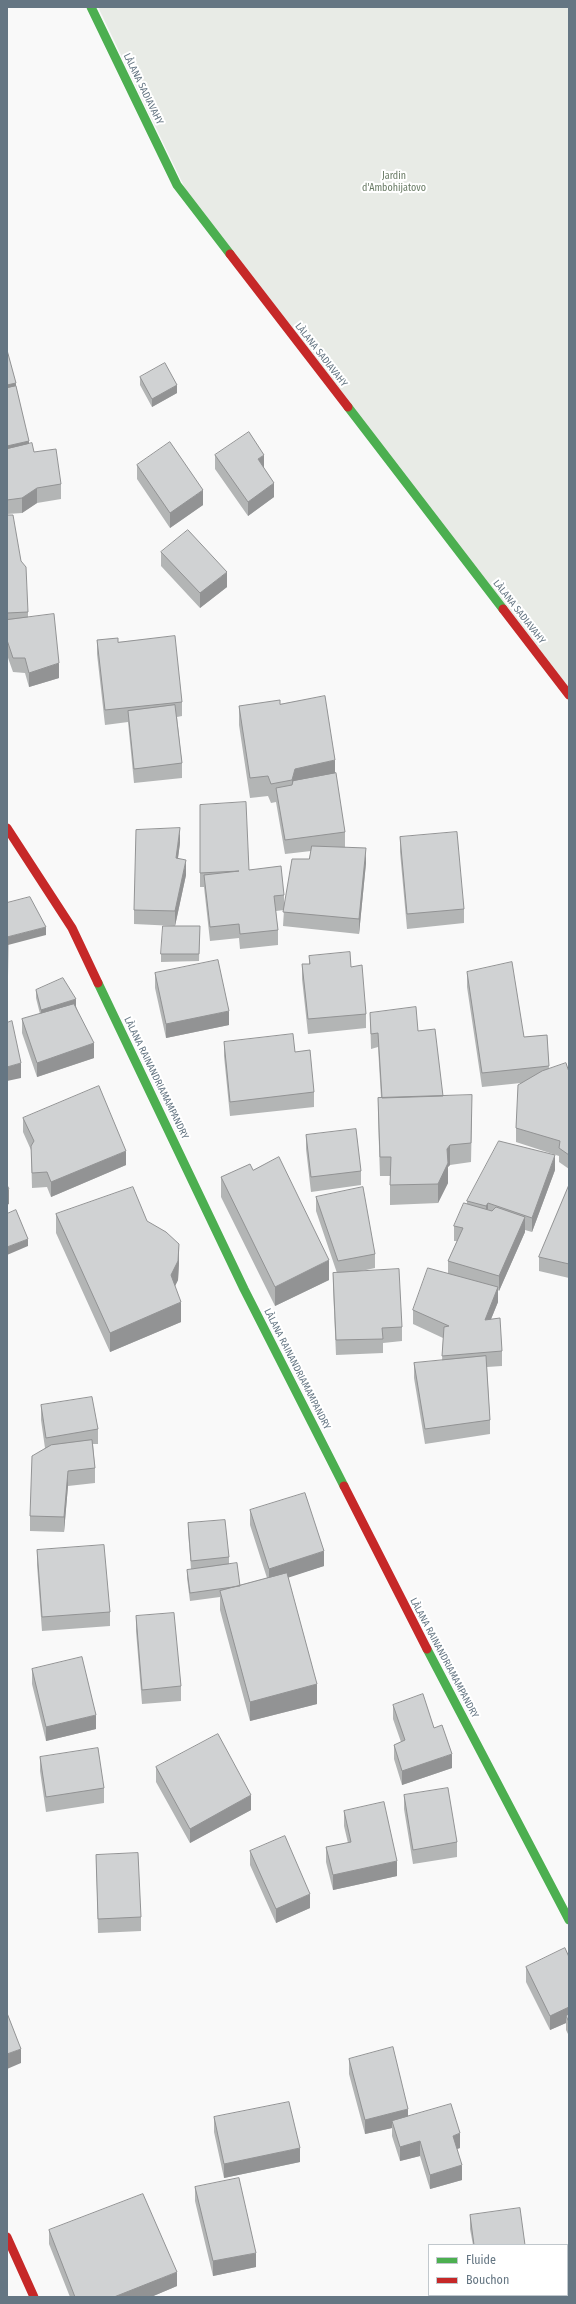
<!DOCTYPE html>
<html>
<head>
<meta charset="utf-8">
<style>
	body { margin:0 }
	#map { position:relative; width:576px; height:2304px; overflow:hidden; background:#f9f9f9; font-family:"Fira Sans Condensed",sans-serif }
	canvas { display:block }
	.frame { position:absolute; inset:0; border:8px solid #657683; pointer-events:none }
	.legend { position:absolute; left:428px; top:2244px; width:140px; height:52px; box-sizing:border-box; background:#fff; border:1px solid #c1c8cd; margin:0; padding:5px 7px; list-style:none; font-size:12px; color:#657683 }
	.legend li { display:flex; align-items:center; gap:8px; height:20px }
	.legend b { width:20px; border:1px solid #c1c8cd }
</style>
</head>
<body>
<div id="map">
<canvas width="576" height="2304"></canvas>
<div class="frame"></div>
<ul class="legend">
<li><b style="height:5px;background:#4caf50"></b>Fluide</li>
<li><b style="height:5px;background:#c62828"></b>Bouchon</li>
</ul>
</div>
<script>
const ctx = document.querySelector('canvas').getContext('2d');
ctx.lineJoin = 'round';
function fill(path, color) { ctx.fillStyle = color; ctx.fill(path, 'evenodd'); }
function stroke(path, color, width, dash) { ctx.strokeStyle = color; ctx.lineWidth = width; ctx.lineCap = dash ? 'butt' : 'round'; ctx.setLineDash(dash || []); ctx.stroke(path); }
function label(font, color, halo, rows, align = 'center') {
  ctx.font = font + ' "Fira Sans Condensed",sans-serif'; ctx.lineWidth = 4; ctx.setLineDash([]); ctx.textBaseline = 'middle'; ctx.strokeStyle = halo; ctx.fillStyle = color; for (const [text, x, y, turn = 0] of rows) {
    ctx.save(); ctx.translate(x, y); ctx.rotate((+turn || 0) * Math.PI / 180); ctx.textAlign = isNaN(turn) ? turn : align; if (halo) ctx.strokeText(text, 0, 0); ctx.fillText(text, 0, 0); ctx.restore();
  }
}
const green = new Path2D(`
	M98,7H569V689L194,207Z`);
const fast = new Path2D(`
	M91,7L177,185L230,254
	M348,407L503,609
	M98,983L244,1289L344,1486
	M427,1649L569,1920`);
const jam = new Path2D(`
	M230,254L348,407
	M503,609L569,695
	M7,828L72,928L98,983
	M344,1486L427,1649
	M7,2237L34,2297`);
const wall = new Path2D(`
	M7,315L8,323V342H7Z
	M7,350L16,386L29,444L34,452L61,484V499L37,503L22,513L7,514Z
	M140,377L177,393L152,407L140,385Z
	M215,455L264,469L274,497L248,516L215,469Z
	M137,465L203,505L170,528L137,479Z
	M7,515L28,612V617L59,678L29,687L25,673L13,672L7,655Z
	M161,552L227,587L200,608L161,566Z
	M97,640L118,642L182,702V716L177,717L182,763V778L134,783L128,722L105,725L97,654Z
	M280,704L335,774L345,832V847L366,863L359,934L283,926L284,910L276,911L278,930V945L240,949L239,938L210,941L204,887H200V805L249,870L284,895V905L309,859L311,851L285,854L276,802L271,803L268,796L250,798L239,725V706Z
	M400,837L464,909V923L407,929L400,852Z
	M180,843L178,858L186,875L175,926L134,924V910Z
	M200,926L199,961L161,962V954Z
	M309,956L351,967L366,1014V1028L308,1034L302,979V964H309Z
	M467,972L524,1037L547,1035L549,1069L569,1072V1169L559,1162V1156L516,1142V1128L521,1083L482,1087L467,987Z
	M155,973L229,1025L166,1038L155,988Z
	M36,990L76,1006L94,1058L37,1077L22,1033V1019L40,1014L36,998Z
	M370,1013L418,1031L443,1096L472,1115L471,1162L450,1165L448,1167V1183L438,1203L390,1205V1176H380L378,1117V1098H381L378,1047L371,1049Z
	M224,1042L295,1052L314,1092V1107L230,1116L224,1056Z
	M23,1118L126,1165L51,1197L47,1187L32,1188L31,1150L23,1132Z
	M306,1135L361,1171V1185L311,1192L306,1149Z
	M253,1170L329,1280L275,1306L221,1197V1177Z
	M555,1170L532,1232L525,1230V1232L499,1291L498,1290V1302L491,1319L502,1351V1366L487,1367L490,1420V1434L425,1444L414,1378V1363L442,1361L443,1338L413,1324V1310L448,1273V1261L457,1241H454V1226L467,1203V1201Z
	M569,1185V1278L539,1271V1257Z
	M316,1197L375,1254V1268L357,1272L402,1327V1341L383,1343V1353L336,1355L333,1287V1273H337L316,1211Z
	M56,1214L147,1221L179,1263L178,1280L175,1286L181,1322L110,1352L56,1233Z
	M41,1405L98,1429V1444H93L95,1468V1483L68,1486L64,1532L30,1531V1516L45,1448L41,1420Z
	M250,1510L324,1566L288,1577L317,1704L250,1721L220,1610V1597L190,1601L187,1578V1570L208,1567L191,1569L188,1531V1523L229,1557V1564L240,1585L267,1578L250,1525Z
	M37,1550L110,1612V1626L42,1631L37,1565Z
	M136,1616L181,1686V1701L142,1704L136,1631Z
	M32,1669L96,1729L46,1741L32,1684Z
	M393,1705L452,1768L402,1785L394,1759V1745L401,1742L393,1719Z
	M40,1757L104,1788V1803L46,1812L40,1771Z
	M156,1767L251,1810L190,1843L156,1782Z
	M404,1795L457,1842V1857L413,1864L404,1809Z
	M344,1811L397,1876L333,1890L326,1862V1847L348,1843L344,1826Z
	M250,1851L310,1908L276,1923L250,1865Z
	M96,1855L141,1917V1931L98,1933Z
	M569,1957V2036L566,2030V2023L550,2030L526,1982V1967Z
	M349,2059L408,2116L460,2148L457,2149L462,2180L430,2189L420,2156L400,2161L392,2136V2128L365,2134L349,2074Z
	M214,2117L300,2162L224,2178L214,2132Z
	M195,2187L256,2267L213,2276L195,2201Z
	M470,2215L525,2245H473L470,2229Z
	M49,2230L177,2286L151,2297H70L49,2244Z`);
const shadedWall = new Path2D(`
	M16,383V397L7,400V385Z
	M177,385V393L152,407V399Z
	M29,441V456L7,461V446Z
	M264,455V470L258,459Z
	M274,483V497L248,516V502Z
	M37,488V503L22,513V498Z
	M203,490V505L170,528V513Z
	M227,572V587L200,608V593Z
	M59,663V678L29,687V673Z
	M335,760V779L292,799V780L295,769Z
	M180,828V843L176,872V858Z
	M366,848V863L359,934V919Z
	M186,860V875L175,926V911Z
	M46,927V935L8,945L7,1029L8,945H7V937Z
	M76,999V1007L41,1018V1010Z
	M229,1011V1025L166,1038V1024Z
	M94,1043V1058L37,1077V1063Z
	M21,1063V1078L7,1081V1067Z
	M450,1145V1165L448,1167V1183L438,1203V1184L447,1149Z
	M126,1151V1165L51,1197V1182Z
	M555,1155V1170L532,1232V1218Z
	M9,1189V1204L7,1205V1190Z
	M488,1203V1217L486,1221V1206Z
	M525,1217V1232L499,1291V1276Z
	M28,1239V1246L7,1255V1247Z
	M179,1244V1263L178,1280L171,1294V1275Z
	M329,1260V1280L275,1306V1287Z
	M498,1287V1302L485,1334V1320Z
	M181,1302V1322L110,1352V1333Z
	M68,1471V1486L64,1532V1517Z
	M324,1551V1566L269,1584V1569Z
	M317,1684V1704L250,1721V1702Z
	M96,1715V1729L46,1741V1727Z
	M452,1754V1768L402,1785V1771Z
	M251,1795V1810L190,1843V1829Z
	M397,1861V1876L333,1890V1875Z
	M310,1894V1908L276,1923V1909Z
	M569,2007V2021L566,2016V2023L550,2030V2016Z
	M21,2049V2063L7,2069V2054Z
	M408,2109V2123L392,2121V2128L365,2134V2120Z
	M460,2133V2148L453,2150V2136Z
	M420,2141V2156L400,2161V2147Z
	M300,2148V2162L224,2178V2164Z
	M462,2165V2180L430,2189V2175Z
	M256,2253V2267L213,2276V2261Z
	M177,2272V2286L151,2297H114Z`);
const building = new Path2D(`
	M7,350L16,383L7,385Z
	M165,363L177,385L152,399L140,377Z
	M16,386L29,441L7,446V388Z
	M249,432L264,455L258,459L274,483L248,502L215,455Z
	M170,442L203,490L170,513L137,465Z
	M32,443L34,452L56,449L61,484L37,488L22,498L7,500V449Z
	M7,515H13L21,561L26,567L28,612L7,613Z
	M188,530L227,572L200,593L161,552Z
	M54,614L59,663L29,673L25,658H13L7,640V620Z
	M175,636L182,702L105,710L97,640L118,638V642Z
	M325,696L335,760L295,769L292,780L271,784L268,776L250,778L239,706L280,700V704Z
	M175,705L182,763L134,769L128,711Z
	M336,773L345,832L285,840L276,788L292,785L293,781Z
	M246,802L249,870L281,866L284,895L274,896L278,930L240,934L239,924L210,927L204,875L239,871L200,873V805Z
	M180,828L176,858L186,860L175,911L134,910L136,830Z
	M457,832L464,909L407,914L400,837Z
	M312,846L366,848L359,919L283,912L292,859H309Z
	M30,897L46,927L7,937V903Z
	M163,926H200L199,954H161Z
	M8,939L7,1015V940Z
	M350,952L351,967L362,965L366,1014L308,1019L302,964H310L309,956Z
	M218,960L229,1011L166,1024L155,973Z
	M512,962L524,1037L547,1035L549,1066L482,1073L467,972Z
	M63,978L76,999L41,1010L36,990Z
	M74,1004L94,1043L37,1063L22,1019Z
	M416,1007L418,1031L435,1029L443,1096L382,1098L378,1033L371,1034L370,1013Z
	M12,1021L21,1063L7,1067V1023Z
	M293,1034L295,1052L310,1050L314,1092L230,1102L224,1042Z
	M566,1063L569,1072V1155L559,1148L560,1141L516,1128L518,1085L542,1071Z
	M99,1086L126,1151L51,1182L47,1172L32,1173L31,1146L34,1141L23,1118Z
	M472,1095L471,1143L450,1145L447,1149L448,1163L438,1184L390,1185L391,1157H380L378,1098Z
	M356,1129L361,1171L311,1177L306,1135Z
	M499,1141L555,1155L532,1218L488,1203L486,1206L467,1201Z
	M279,1157L329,1260L275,1287L221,1177L250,1164L253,1170Z
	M7,1185L9,1189L7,1190Z
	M569,1185V1264L539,1257Z
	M133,1187L147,1221L166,1232L179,1244L178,1261L171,1275L181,1302L110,1333L56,1214Z
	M363,1187L375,1254L338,1261L316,1197Z
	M464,1203L492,1211L496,1207L525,1217L499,1276L448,1261L463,1228L454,1226Z
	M16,1210L28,1239L7,1247V1214Z
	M428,1268L498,1287L485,1320L500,1318L502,1351L442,1356L444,1327L449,1326L413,1310Z
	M399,1269L402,1327L382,1328L383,1339L336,1340L333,1273Z
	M486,1356L490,1420L425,1429L414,1363Z
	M92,1397L98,1429L46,1438L41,1405Z
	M92,1440L95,1468L68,1471L64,1517L30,1516L32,1456L51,1445Z
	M305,1493L324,1551L269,1569L250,1510Z
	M225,1520L229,1557L191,1561L188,1523Z
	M104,1545L110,1612L42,1617L37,1550Z
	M237,1563L240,1586L190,1593L187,1570Z
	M287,1573L317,1684L250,1702L220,1591Z
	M174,1613L181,1686L142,1690L136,1616Z
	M82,1657L96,1715L46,1727L32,1669Z
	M423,1694L434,1728L442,1725L452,1754L402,1771L394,1745L405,1740L393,1705Z
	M218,1734L251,1795L190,1829L156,1767Z
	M98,1748L104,1788L46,1797L40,1757Z
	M448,1788L457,1842L413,1850L404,1795Z
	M384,1802L397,1861L333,1875L326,1847L351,1842L344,1811Z
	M285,1836L310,1894L276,1909L250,1851Z
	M138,1853L141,1917L98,1919L96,1855Z
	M565,1948L569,1957V2007L550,2016L526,1967Z
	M7,2013L21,2049L7,2054Z
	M569,2014V2022L566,2016Z
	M393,2047L408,2109L365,2120L349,2059Z
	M289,2102L300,2148L224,2164L214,2117Z
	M451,2104L460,2133L453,2136L462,2165L430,2175L420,2141L400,2147L392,2121Z
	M239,2178L256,2253L213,2261L195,2187Z
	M143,2194L177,2272L114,2297H75L49,2230Z
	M520,2208L525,2245H474L470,2215Z
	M567,2274H569V2297H545L544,2295H567Z
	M472,2295H531L532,2297H472Z`);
const streetNames = [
	["LÀLANA SADIAVAHY",143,89,64],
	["LÀLANA SADIAVAHY",321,355,52],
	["LÀLANA SADIAVAHY",519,612,52],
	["LÀLANA RAINANDRIAMAMPANDRY",156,1078,64],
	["LÀLANA RAINANDRIAMAMPANDRY",297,1369,63],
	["LÀLANA RAINANDRIAMAMPANDRY",444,1658,62]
];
const parkNames = [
	["Jardin",394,176],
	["d'Ambohijatovo",394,188]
];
fill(green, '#e8ebe6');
stroke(fast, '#4caf50', 9);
stroke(jam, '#c62828', 9);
fill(wall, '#b3b5b5');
fill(shadedWall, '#929394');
fill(building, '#d0d2d3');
stroke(building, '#929394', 1);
label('10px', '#657683', '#fff', streetNames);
label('10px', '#687a64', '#fff', parkNames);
</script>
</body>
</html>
